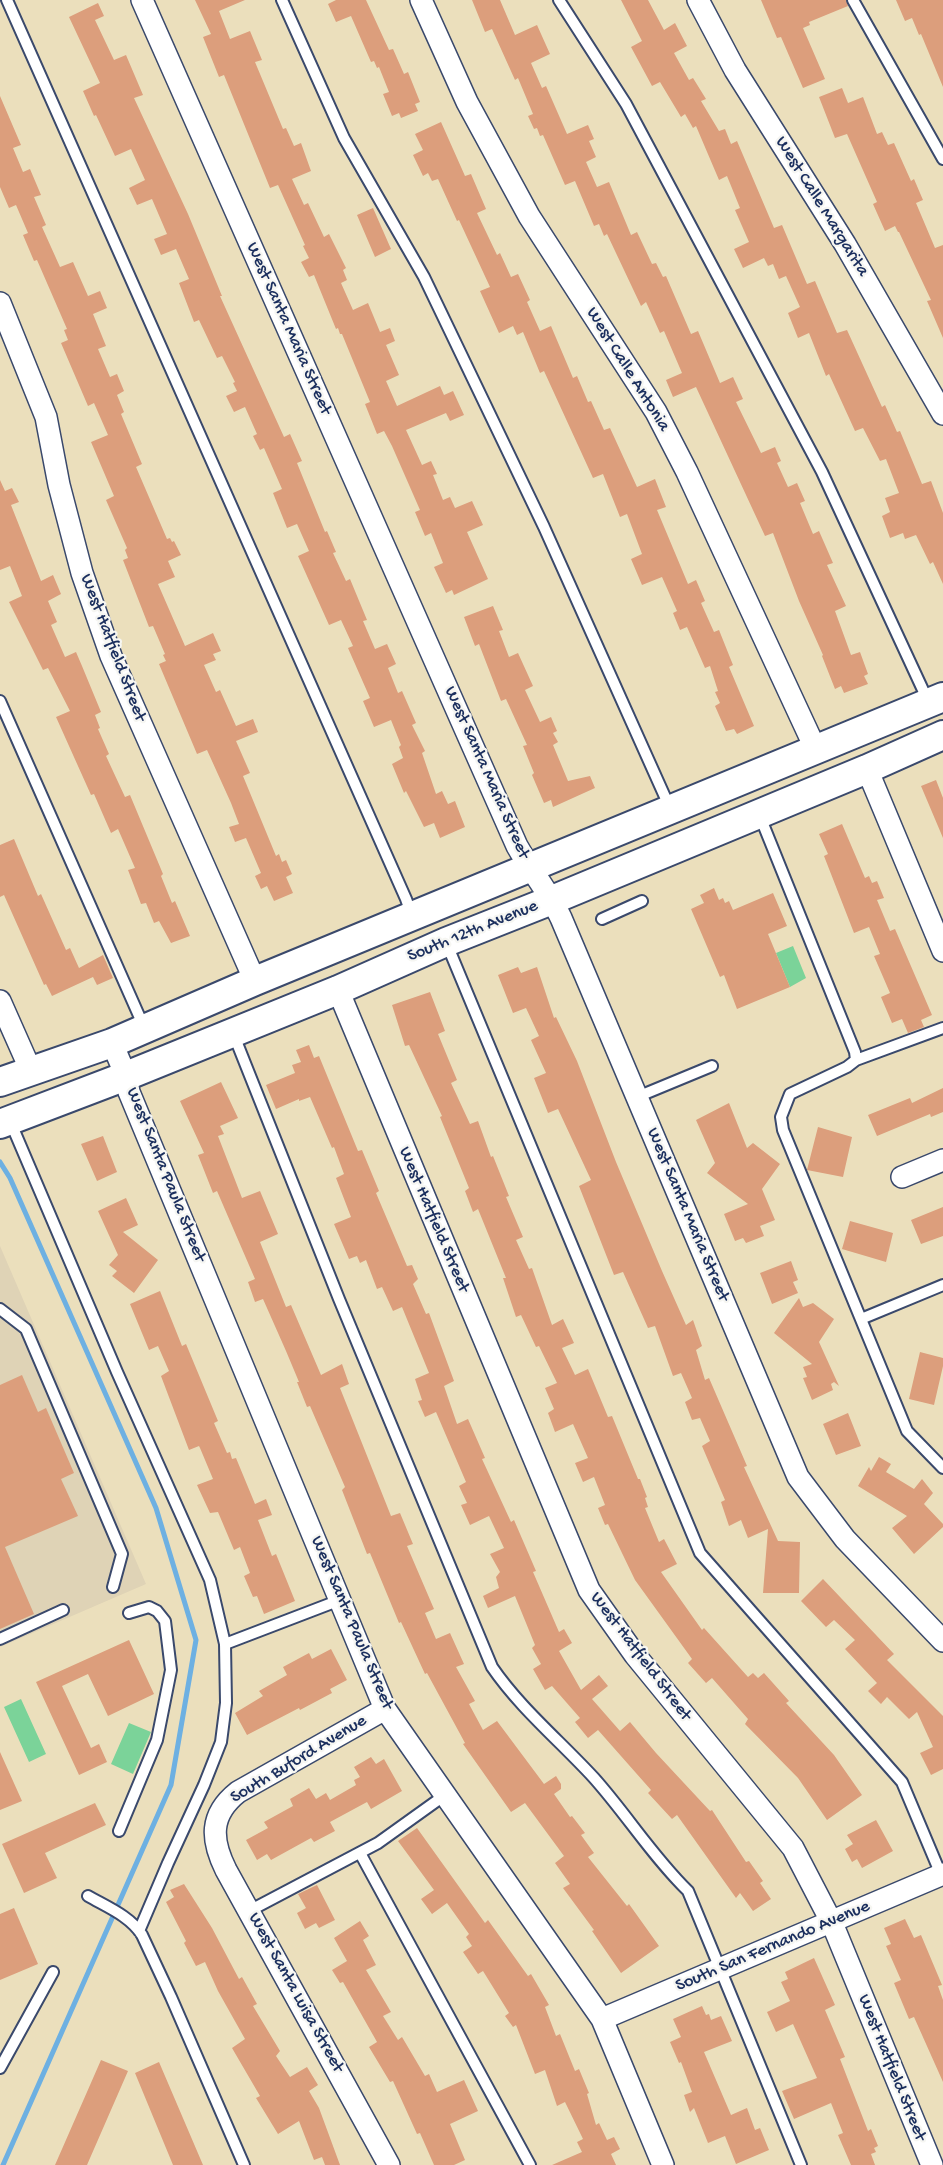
<!DOCTYPE html>
<html>
<head>
<meta charset="utf-8">
<style>
	body { margin:0 }
	canvas { display:block; background:#ebdfbc }
</style>
</head>
<body>
<canvas width="943" height="2165"></canvas>
<script>
const ctx = document.querySelector('canvas').getContext('2d');
ctx.lineJoin = 'round';
function fill(path, color) { ctx.fillStyle = color; ctx.fill(path, 'evenodd'); }
function stroke(path, color, width, dash) { ctx.strokeStyle = color; ctx.lineWidth = width; ctx.lineCap = dash ? 'butt' : 'round'; ctx.setLineDash(dash || []); ctx.stroke(path); }
function label(font, color, halo, rows, align = 'center') {
  ctx.font = font + ' "Gochi Hand",sans-serif'; ctx.lineWidth = 4.5; ctx.setLineDash([]); ctx.textBaseline = 'middle'; ctx.strokeStyle = halo; ctx.fillStyle = color; for (const [text, x, y, turn = 0] of rows) {
    ctx.save(); ctx.translate(x, y); ctx.rotate((+turn || 0) * Math.PI / 180); ctx.textAlign = isNaN(turn) ? turn : align; if (halo) ctx.strokeText(text, 0, 0); ctx.fillText(text, 0, 0); ctx.restore();
  }
}
const built = new Path2D(`
	M0,1246L146,1584L0,1647Z`);
const green = new Path2D(`
	M793,946L806,978L790,987L776,953Z
	M21,1699L46,1754L29,1762L4,1707Z
	M129,1723L151,1732L133,1774L111,1764Z`);
const stream = new Path2D(`
	M0,1162L10,1178L156,1508L196,1640L171,1785L3,2165`);
const building = new Path2D(`
	M195,0H245L219,11L230,39L250,31L262,60L255,62L283,129L286,128L294,146L301,143L311,171L292,179L304,205L308,203L324,237L329,234L346,268L343,270L347,280L341,283L353,310L368,303L380,332L390,328L395,341L386,345L399,375L386,381L397,406L440,386L444,395L453,391L464,415L450,421L446,413L406,430L422,465L431,461L437,474L433,475L443,500L450,497L455,508L472,501L483,525L467,532L488,579L454,595L452,590L446,593L434,567L443,563L431,533L425,536L415,512L420,510L392,446L384,431L377,434L365,404L370,402L342,334H340L338,328L336,329L314,275L309,277L301,262L309,258L303,246L305,245L278,185L270,188L224,75L219,77L203,37L211,34Z
	M336,0H366L389,50L393,49L404,74L408,72L420,102L415,104L418,111L401,118L399,113L392,116L383,94L389,92L379,67L377,68L374,61L371,62L351,16L336,22L328,4Z
	M472,0H500L515,35L537,25L550,54L531,63L542,88L546,86L567,134L588,125L594,139L589,141L596,157L586,162L597,187L609,182L631,235L637,232L652,264L656,263L663,277L666,276L691,334L698,331L720,383L733,377L743,399L736,402L761,453L775,447L781,461L777,463L788,487L797,483L805,501L800,503L813,534L819,531L833,563L827,565L846,606L835,611L851,655L860,652L868,674L864,676L868,684L844,693L841,686L835,689L822,656L823,655L799,601L773,533L765,536L696,387L673,397L666,380L682,373L664,331L660,333L646,302L641,306L607,234L604,236L599,224L594,226L575,181L565,185L543,135L540,136L537,128L534,129L528,116L533,114L518,78L515,80L492,29L485,32Z
	M621,0H648L664,30L675,23L687,46L674,53L689,80L693,78L706,99L701,101L719,131L725,129L731,144L737,141L774,228L782,225L807,284L815,281L837,333L847,330L882,407L885,405L897,432L900,431L922,484L931,481L943,513V584L933,562L930,564L916,535L905,539L903,533L890,538L882,516L890,512L885,498L899,493L886,459L880,461L863,428L855,431L829,374L826,376L809,333L798,338L788,313L800,307L786,276L779,279L773,264L768,266L764,258L743,268L734,249L749,242L735,210L740,208L727,176L719,180L696,126L693,128L685,114L681,117L660,82L652,86L631,47L642,41Z
	M761,0H846L848,6L809,22L810,25L803,28L825,79L803,88L781,37L777,38Z
	M896,0H943V87L921,34L919,35L912,18L905,21Z
	M98,3L104,16L95,20L114,60L126,55L143,95L134,98L188,214L222,296H220L284,437L290,434L302,461L297,463L325,532L327,531L336,552L333,553L346,581L350,579L367,620L363,621L375,649L387,644L396,664L388,668L398,693L402,691L416,723L412,725L425,751L422,753L436,794L442,791L448,804L455,801L465,827L440,838L434,823L424,827L406,791L404,793L392,764L403,758L399,747L401,745L391,720L374,727L363,701L370,698L348,648L353,646L341,620L329,625L298,556L309,551L297,524L287,528L273,493L282,489L264,448L260,450L253,436L257,434L245,407L234,412L226,396L237,391L233,383L235,382L222,356L217,358L199,320L194,322L179,283L189,279L176,249L161,255L154,239L167,234L152,199L137,205L129,188L145,180L131,149L115,156L96,115L94,116L83,91L100,83L69,17Z
	M842,88L848,103L863,97L877,134L882,132L888,145L894,143L911,181L914,179L923,200L916,203L935,248L943,245V338L927,301L931,300L899,232H898L895,226L885,231L873,204L877,202L847,134L835,138L819,97Z
	M0,96L21,145L13,148L23,172L30,169L41,195L34,197L46,225L42,227L60,267L73,262L88,296L100,291L107,308L93,314L106,346L98,349L110,377L117,374L124,391L117,395L124,412L121,414L142,464L136,467L167,539L170,538L172,542L174,541L181,555L168,561L175,577L158,584L185,646L213,633L221,651L213,654L216,660L204,665L216,692L220,690L236,726L253,719L258,732L236,741L250,773L243,776L276,856L279,854L282,862L286,860L292,874L286,877L293,893L274,901L267,886L261,889L255,876L261,873L246,838L235,842L229,827L239,824L231,803L207,750L197,754L159,664L166,661L163,655L165,654L153,626L149,627L123,560L128,558L125,550L127,548L106,500L114,496L91,442L108,435L94,403L88,406L61,343L68,340L64,330L67,329L37,260L34,261L23,235L28,233L16,205L9,208L0,187Z
	M441,122L465,176L471,174L486,209L477,213L497,255L500,253L511,277L518,274L530,300L527,302L540,331L551,326L573,378L577,376L588,402L591,401L604,430L610,428L637,487L655,479L666,507L657,510L688,584L696,580L705,601L701,603L714,632L719,630L733,665L729,667L754,726L737,734L734,729L726,731L715,706L720,703L715,692L718,691L710,666L705,668L687,627L680,630L673,613L677,611L662,577L642,585L631,559L642,554L627,514L620,517L603,474L593,478L544,371L540,373L523,332L517,335L513,326L499,333L480,291L490,287L459,220L457,221L438,179L432,181L428,173L423,176L413,155L423,150L415,134Z
	M373,208L391,249L375,257L357,215Z
	M0,480L5,491L12,488L19,502L11,505L41,581L53,575L61,594L48,601L57,622L51,625L65,657L76,652L82,666L101,712L95,715L100,728L98,729L109,754L106,756L125,797L130,795L163,874L161,876L172,903L175,901L190,936L171,943L159,921L154,923L146,903L141,904L128,870L135,868L118,829L111,833L94,794L91,795L56,717L70,711L48,668L43,670L9,602L22,596L10,566L0,570Z
	M493,606L503,630L499,631L509,657L518,653L533,686L525,690L540,722L551,717L557,731L553,733L558,742L553,745L568,781L590,776L595,788L553,807L551,800L544,803L532,775L534,773L523,746L527,745L506,699L501,701L479,644L475,646L464,617Z
	M936,780L943,798V838L921,786Z
	M842,824L865,878L869,876L872,883L877,881L884,898L877,900L890,931L895,929L932,1015L921,1020L924,1027L908,1033L902,1019L892,1023L881,997L890,993L874,956L880,954L869,927L854,933L824,856L828,854L819,834Z
	M14,839L38,896L41,894L66,950L70,948L79,968L103,955L113,978L97,985L93,977L52,996L46,984L44,985L4,895L0,897V845Z
	M714,888L719,900L723,898L725,903L729,901L733,910L773,893L787,926L768,934L790,987L737,1009L724,975L720,977L691,909L704,903L700,895Z
	M518,967L521,973L537,967L554,1018L556,1017L577,1061L616,1162L662,1271L686,1325L693,1320L702,1346L696,1350L705,1380L709,1378L747,1466L744,1467L778,1541L800,1542L799,1593H763L768,1529L748,1538L741,1520L729,1526L721,1502L725,1500L702,1446L710,1441L700,1418L692,1420L685,1402L692,1398L681,1373L673,1376L655,1326L648,1328L623,1272L614,1275L579,1186L591,1180L558,1109L548,1113L534,1078L546,1073L531,1040L539,1036L526,1008L513,1013L498,975Z
	M430,992L445,1031L438,1034L457,1080L451,1083L470,1124L478,1121L491,1157L493,1156L509,1196L506,1197L523,1237L516,1240L529,1269L532,1268L552,1325L563,1319L574,1343L562,1348L575,1375L588,1369L608,1417L612,1416L638,1479H640L647,1497L645,1498L648,1507L645,1508L659,1542L664,1539L677,1564L661,1572L702,1630L704,1628L748,1677L753,1673L758,1678L764,1673L789,1701L786,1703L834,1755L862,1795L827,1820L798,1778L745,1724L748,1719L712,1678L706,1683L688,1663L692,1659L635,1580L608,1524L605,1525L598,1508L605,1505L594,1477L583,1482L575,1463L588,1458L573,1424L555,1432L548,1413L554,1409L545,1388L557,1383L539,1346L536,1347L521,1315L516,1317L503,1278H506L478,1209L473,1212L465,1191L469,1188L440,1117L442,1116L409,1045L405,1046L392,1005Z
	M309,1045L314,1058L319,1056L358,1151L362,1150L379,1191L376,1193L407,1266L412,1265L418,1279L413,1284L426,1314L429,1313L454,1381L444,1386L457,1424L468,1419L485,1458L482,1459L511,1522L514,1520L536,1571L533,1572L559,1632L564,1629L572,1643L559,1651L581,1690L599,1675L608,1686L592,1699L620,1731L630,1722L656,1753L710,1811L712,1810L746,1862L749,1861L763,1881L760,1883L771,1899L753,1911L740,1893L736,1898L677,1815L672,1819L648,1793L651,1790L598,1730L588,1738L575,1722L580,1718L552,1686L545,1690L533,1669L541,1664L532,1648L535,1645L515,1596L488,1608L483,1596L499,1588L496,1577L500,1572L490,1554L504,1548L489,1516L470,1525L461,1505L467,1503L459,1486L466,1482L436,1412L425,1417L418,1401L422,1400L415,1379L429,1373L402,1307L393,1311L382,1287L377,1289L366,1260L360,1263L357,1256L349,1259L334,1224L351,1217L336,1178L344,1174L334,1147L332,1148L310,1097L299,1101V1099L276,1109L266,1085L295,1073L292,1065L301,1062L296,1050Z
	M221,1082L238,1118L220,1126L224,1134L218,1136L242,1198L260,1191L278,1234L260,1242L286,1307L291,1305L321,1375L342,1364L349,1384L340,1388L391,1516L400,1513L413,1544L407,1546L434,1609L425,1613L436,1639L450,1633L464,1664L456,1667L475,1701L469,1704L483,1730L497,1721L544,1784L556,1776L561,1784V1789L554,1794L570,1817L572,1816L585,1833L581,1835L594,1853L588,1857L627,1906L629,1904L659,1946L621,1973L592,1931L594,1930L563,1888L570,1884L555,1863L564,1856L525,1803L511,1812L463,1744L465,1743L427,1673L425,1674L401,1622L399,1623L370,1553L367,1554L342,1490L345,1487L310,1406L307,1407L297,1382H299L286,1351L263,1299L255,1302L248,1282L255,1279L217,1191L213,1193L198,1155L204,1153L180,1101Z
	M943,1088V1112L931,1117L930,1114L877,1136L868,1115L910,1098L912,1103Z
	M729,1103L747,1148L753,1143L780,1164L762,1189L775,1220L760,1226L764,1236L746,1243L743,1238L735,1241L724,1214L748,1204L707,1173L715,1163L696,1120Z
	M818,1127L852,1137L843,1177L807,1170Z
	M103,1136L117,1172L97,1181L81,1144Z
	M126,1198L138,1225L123,1232L158,1260L134,1293L112,1276L117,1271L109,1265L118,1255L98,1211Z
	M943,1207V1236L921,1244L911,1220Z
	M850,1221L893,1233L886,1262L842,1249Z
	M791,1261L798,1280L793,1282L798,1293L772,1304L760,1273Z
	M160,1291L182,1346L186,1344L218,1421L214,1423L227,1453L230,1452L232,1459L236,1458L255,1504L266,1499L272,1515L258,1520L272,1556L276,1554L295,1601L264,1614L257,1596L253,1597L244,1576L250,1573L240,1547L234,1550L218,1512L210,1513L197,1485L213,1479L200,1448L199,1446L189,1450L161,1376L169,1371L158,1346L149,1350L130,1304Z
	M799,1298L803,1307L813,1303L834,1319L819,1342L839,1386L834,1382L831,1384L833,1390L812,1400L803,1378L807,1377L803,1367L812,1364L774,1333Z
	M920,1352L943,1358V1366L934,1405L909,1399Z
	M22,1375L38,1412L46,1408L74,1473L61,1479L78,1516L5,1547L34,1614L0,1629V1385Z
	M848,1413L861,1446L836,1455L823,1424Z
	M879,1457L891,1464L886,1472L914,1489L922,1479L933,1493L924,1504L943,1524V1527L914,1554L892,1528L907,1516L858,1486L869,1467L871,1471Z
	M823,1579L894,1654L887,1660L943,1716V1769L931,1775L920,1753L933,1747L917,1712L909,1719L887,1697L881,1704L868,1691L877,1683L845,1649L855,1640L834,1620L826,1627L801,1601Z
	M129,1640L154,1694L108,1716L88,1674L62,1686L91,1748L99,1744L107,1762L79,1775L36,1682Z
	M331,1649L347,1680L330,1689L332,1693L300,1710L299,1708L247,1735L235,1713L263,1696L259,1691L287,1675L283,1667L309,1653L312,1659Z
	M0,1752L22,1801L0,1810Z
	M371,1757L376,1764L384,1759L402,1791L371,1809L367,1802L330,1822L335,1831L314,1842L311,1838L271,1860L267,1854L257,1860L246,1840L268,1828L264,1822L293,1806L290,1799L309,1788L316,1799L326,1793L330,1800L356,1785L354,1780L360,1777L354,1767Z
	M95,1803L106,1825L45,1853L57,1878L24,1893L2,1844Z
	M876,1820L893,1851L862,1868L857,1859L852,1862L845,1849L853,1844L847,1835Z
	M417,1828L485,1923L488,1920L528,1976L531,1974L549,2005L545,2007L556,2036L560,2034L575,2071L579,2069L589,2093L587,2094L596,2125L599,2123L607,2140L614,2137L620,2149L611,2154L616,2165H552L582,2152L577,2142L583,2139L565,2102L557,2106L545,2070L535,2074L516,2025L513,2027L505,2016L509,2013L483,1971L478,1974L463,1952L472,1946L466,1937L469,1934L447,1903L432,1914L421,1899L434,1890L398,1841Z
	M184,1884L212,1928L239,1979L242,1977L257,2004L253,2006L280,2051L276,2056L290,2077L307,2067L318,2085L309,2091L319,2108L340,2165H325L322,2157L314,2160L299,2121L278,2134L256,2098L260,2096L232,2048L245,2039L218,1991L205,1962L196,1966L184,1943L186,1941L166,1902L174,1897L170,1890Z
	M317,1885L335,1920L319,1928L316,1923L305,1929L297,1913L306,1908L298,1894Z
	M14,1908L38,1964L0,1980V1914Z
	M905,1919L914,1938L921,1935L942,1985L938,1986L943,2000V2082L914,2017L909,2019L894,1983L901,1980L886,1946L891,1944L884,1928Z
	M360,1921L369,1936L363,1940L376,1965L366,1970L391,2012L383,2016L398,2040L402,2037L425,2076L429,2074L437,2092L464,2080L478,2111L450,2124L465,2160L454,2165H434L420,2133L417,2134L393,2081L390,2082L369,2047L377,2042L343,1982L340,1983L332,1970L347,1961L334,1938Z
	M814,1958L835,2005L825,2010L845,2057L840,2059L868,2131L871,2129L878,2146L874,2148L876,2152L871,2154L875,2165H851L838,2135L843,2133L831,2103L794,2119L782,2091L817,2078L793,2024L776,2032L767,2012L790,2001L781,1982L788,1979L785,1972Z
	M702,2006L706,2015L709,2014L711,2020L721,2016L732,2041L704,2052L731,2115L747,2108L755,2130L760,2128L769,2150L736,2164L725,2136L708,2143L694,2108L690,2112L684,2095L692,2092L681,2062L679,2063L670,2042L681,2037L673,2019Z
	M101,2060L128,2071L87,2165H55Z
	M159,2062L203,2165H173L135,2073Z`);
const lane = new Path2D(`
	M7,0L406,899L412,916
	M282,0L344,138L424,277L544,527L670,808
	M559,0L626,104L822,472L929,703
	M853,0L943,159
	M0,701L144,1027
	M759,814L855,1052L856,1060L847,1067L790,1094L781,1117L783,1130L907,1431L943,1468
	M602,919L642,901
	M446,942L700,1553L902,1782L942,1877
	M233,1033L339,1299L492,1667C520,1708 560,1741 594,1778C627,1815 653,1857 688,1891L801,2165
	M856,1060L943,1028
	M637,1097L712,1066
	M10,1121L117,1372L210,1580L225,1644
	M0,1309L26,1329L122,1554L113,1587
	M861,1319L943,1285
	M0,1639L63,1610
	M119,1831L157,1740L171,1670L165,1621L157,1611L149,1607L129,1613
	M360,1853L530,2165
	M88,1896C107,1907 130,1916 142,1935L171,1997L244,2165
	M249,1911L378,1843L445,1795
	M139,1931L168,1863L204,1785L221,1742L226,1703L225,1644L340,1600
	M0,2068L53,1972`);
const street = new Path2D(`
	M142,0L517,846C531,871 549,892 561,918L798,1477L845,1539L943,1641
	M421,0L467,102L529,216L656,412L687,472L816,750
	M698,0L735,70L845,244L943,414
	M0,303L46,417L59,485L82,573L111,656L255,981
	M867,769L943,951
	M338,990L589,1590L635,1655L793,1848L832,1923L932,2165
	M0,1001L31,1071
	M112,1043L126,1076L129,1092L385,1709L602,2019L663,2165
	M902,1177L943,1160
	M385,1709L238,1792C209,1815 211,1840 226,1870L389,2165
	M602,2019L943,1874`);
const secondary = new Path2D(`
	M0,1082L112,1043L255,981L943,697
	M0,1124L126,1076L338,990L446,942L552,900L867,769L943,735`);
const streetNames = [
	["West Calle Margarita",821,207,58],
	["West Santa Maria Street",288,329,66],
	["West Calle Antonia",627,370,58],
	["West Hatfield Street",112,648,69],
	["West Santa Maria Street",486,773,66],
	["South 12th Avenue",473,932,-22],
	["West Santa Paula Street",165,1175,68],
	["West Santa Maria Street",687,1215,67],
	["West Hatfield Street",433,1220,67],
	["West Santa Paula Street",351,1623,67],
	["West Hatfield Street",640,1657,53],
	["South Buford Avenue",299,1760,-31],
	["South San Fernando Avenue",773,1947,-23],
	["West Santa Luisa Street",295,1993,61],
	["West Hatfield Street",891,2068,68]
];
fill(built, '#dfd3b6');
fill(green, '#7bd399');
stroke(stream, '#6db0e2', 5);
fill(building, '#dc9e7c');
stroke(lane, '#3a496c', 14);
stroke(street, '#3a496c', 24);
stroke(secondary, '#3a496c', 32);
stroke(lane, '#fff', 10);
stroke(street, '#fff', 21);
stroke(secondary, '#fff', 28);
label('18px', '#1b2f5e', '#f6f6f2', streetNames);
</script>
</body>
</html>
